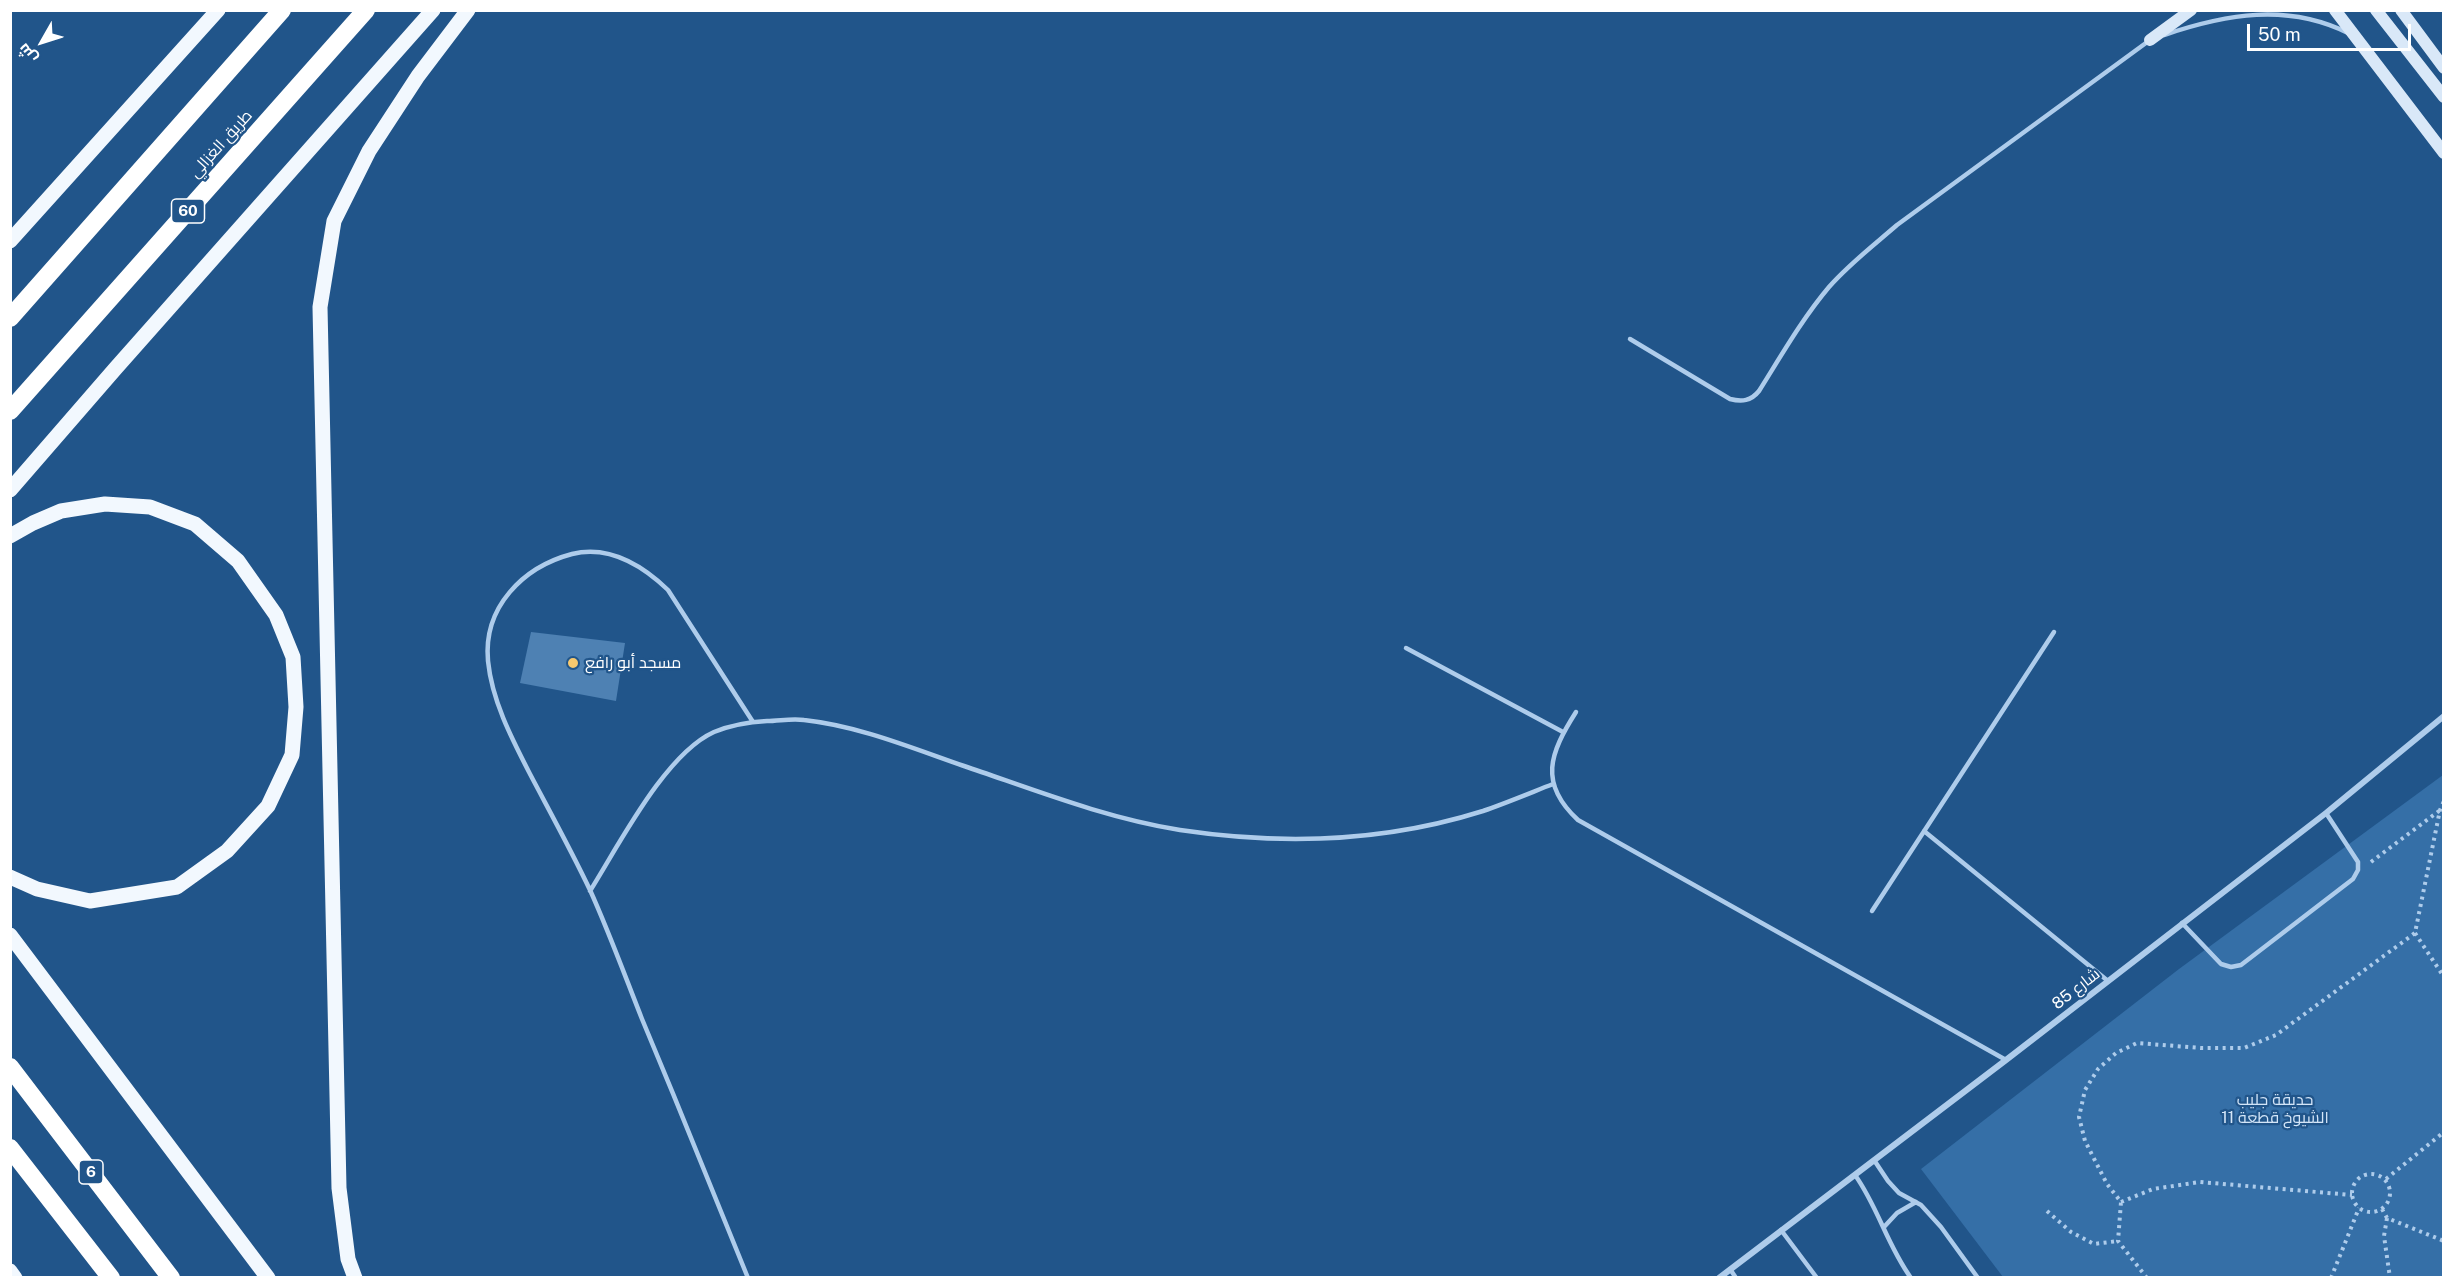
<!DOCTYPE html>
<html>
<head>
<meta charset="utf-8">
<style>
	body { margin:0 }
	#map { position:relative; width:2454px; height:1288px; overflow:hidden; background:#21558a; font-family:"Public Sans",Cairo,sans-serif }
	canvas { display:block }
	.frame { position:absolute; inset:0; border:12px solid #fff; pointer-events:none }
	.north { position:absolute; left:12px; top:12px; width:60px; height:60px; -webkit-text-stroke:4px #21558a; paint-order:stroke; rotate:231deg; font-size:16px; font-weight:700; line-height:24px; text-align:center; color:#fff }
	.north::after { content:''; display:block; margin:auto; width:21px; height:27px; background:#fff; clip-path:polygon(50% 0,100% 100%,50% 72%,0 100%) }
	.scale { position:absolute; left:2247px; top:24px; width:164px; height:27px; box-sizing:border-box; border:3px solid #fff; border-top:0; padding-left:8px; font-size:18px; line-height:21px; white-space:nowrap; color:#fff; -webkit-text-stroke:4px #21558a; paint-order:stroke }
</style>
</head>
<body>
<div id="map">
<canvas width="2454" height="1288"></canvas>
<div class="frame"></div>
<div class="north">ش</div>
<div class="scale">50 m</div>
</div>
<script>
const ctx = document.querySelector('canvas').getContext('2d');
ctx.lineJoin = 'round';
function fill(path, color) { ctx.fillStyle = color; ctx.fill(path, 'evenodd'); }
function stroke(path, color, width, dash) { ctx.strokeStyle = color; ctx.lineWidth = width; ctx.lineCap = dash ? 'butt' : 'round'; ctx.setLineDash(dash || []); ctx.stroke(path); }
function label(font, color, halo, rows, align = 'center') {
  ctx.font = font + ' "Public Sans",Cairo,sans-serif'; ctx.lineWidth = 4.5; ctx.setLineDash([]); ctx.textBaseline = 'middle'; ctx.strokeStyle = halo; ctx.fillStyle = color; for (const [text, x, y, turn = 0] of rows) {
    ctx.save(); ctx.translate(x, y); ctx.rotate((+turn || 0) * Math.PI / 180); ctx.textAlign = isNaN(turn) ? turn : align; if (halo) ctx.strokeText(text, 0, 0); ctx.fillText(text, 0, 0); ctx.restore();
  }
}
const green = new Path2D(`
	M2443,775V1277H2003L1921,1169L2179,969Z`);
const building = new Path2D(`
	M531,632L625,643L616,701L520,683Z`);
const path = new Path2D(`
	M2371,862L2439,811
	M2415,933L2444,977
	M2352 1193a19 19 0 1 1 38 0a19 19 0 1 1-38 0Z
	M2386,1179L2444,1132
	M2121,1202L2153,1189L2200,1182L2352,1195
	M2382,1209L2387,1218L2444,1241
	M2047,1211L2071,1232L2094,1244L2118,1241
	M2387,1218L2384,1236L2390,1278
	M2147,1278L2118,1241L2121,1202L2107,1184L2085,1141L2079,1117L2085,1090L2098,1069L2116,1053L2137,1043L2201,1048H2244L2276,1035L2415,933L2440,810L2444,801
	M2331,1278L2359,1208`);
const service = new Path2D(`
	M2164,35C2226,14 2287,3 2348,33
	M1630,339L1730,399C1742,402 1751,401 1759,391C1781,356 1802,319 1829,287C1849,264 1874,245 1897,225L2150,40
	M1406,648L1563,732
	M1576,712C1550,753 1538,783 1578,820L2006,1060
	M1924,831L2108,981
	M590,891C619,845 665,754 714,732C731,725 749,722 767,721C779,721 792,718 804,720C859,726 912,748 964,766C1035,790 1105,818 1180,830C1280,845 1385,842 1483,811C1506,803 1530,793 1553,784
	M1872,911L2054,632
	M2182,923L2221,964L2231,967L2241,965L2353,879L2358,870V862L2326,813
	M1874,1160L1888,1181L1899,1193L1921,1205L1941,1227L1978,1278
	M1855,1175C1878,1207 1887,1245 1911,1278
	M1884,1227L1897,1213L1916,1202
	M1781,1230L1817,1278
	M1730,1269L1736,1278
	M748,1278C713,1191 678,1105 642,1019C625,976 609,932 590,890C571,850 550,812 530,774C512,739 492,701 488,661C483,607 523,567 572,554C609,545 643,566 668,590L753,722`);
const minor = new Path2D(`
	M1719,1278L2006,1060L2326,813L2444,716`);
const secondary = new Path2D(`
	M2335,10L2444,153
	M2376,10L2444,97
	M2401,10L2444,68
	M2150,40L2191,10`);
const primary = new Path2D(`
	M10,241L218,10
	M10,490L115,369L433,10
	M10,536L33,523L61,511L105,504L150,507L195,524L238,561L276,615L293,657L296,707L292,755L268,806L227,851L177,887L90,901L37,889L10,877
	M10,935L268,1278
	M10,1271L15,1278
	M355,1278L348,1259L339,1188L320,307L334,221L369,151L418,76L468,10`);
const motorway = new Path2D(`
	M10,318L282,10
	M10,411L366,10
	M10,1067L171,1278
	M10,1148L111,1278`);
const markers = [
	[573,663,6,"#f7c96f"]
];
const shields = [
	[188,211,33],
	[91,1172,24]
];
const shieldNames = [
	["60",188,211],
	["6",91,1172]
];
const streetNames = [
	["طريق الغزالي",221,144,-48],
	["شارع 85",2076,989,-38]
];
const poiNames = [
	["مسجد أبو رافع",585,663]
];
const parkNames = [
	["حديقة جليب",2275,1100],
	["الشيوخ قطعة 11",2275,1118]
];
fill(green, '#356fa7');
fill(building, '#4e81b3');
stroke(path, '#aecceb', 4, [3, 4.5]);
stroke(service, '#aecceb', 4.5);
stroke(minor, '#aecceb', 6);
stroke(secondary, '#d9e8f8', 12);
stroke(primary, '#f2f8fe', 15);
stroke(motorway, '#fff', 18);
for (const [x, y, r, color] of markers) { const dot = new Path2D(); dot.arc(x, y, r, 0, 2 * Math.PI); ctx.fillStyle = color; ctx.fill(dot); stroke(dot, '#21558a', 2); }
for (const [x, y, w] of shields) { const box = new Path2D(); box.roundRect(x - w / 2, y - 12, w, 24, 4.5); ctx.fillStyle = '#21558a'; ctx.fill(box); stroke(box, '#fff', 1.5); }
label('bold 15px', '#fff', null, shieldNames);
label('16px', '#fff', '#21558a', streetNames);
label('16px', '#fff', '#21558a', poiNames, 'left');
label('16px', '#d3e5f8', '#21558a', parkNames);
</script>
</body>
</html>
